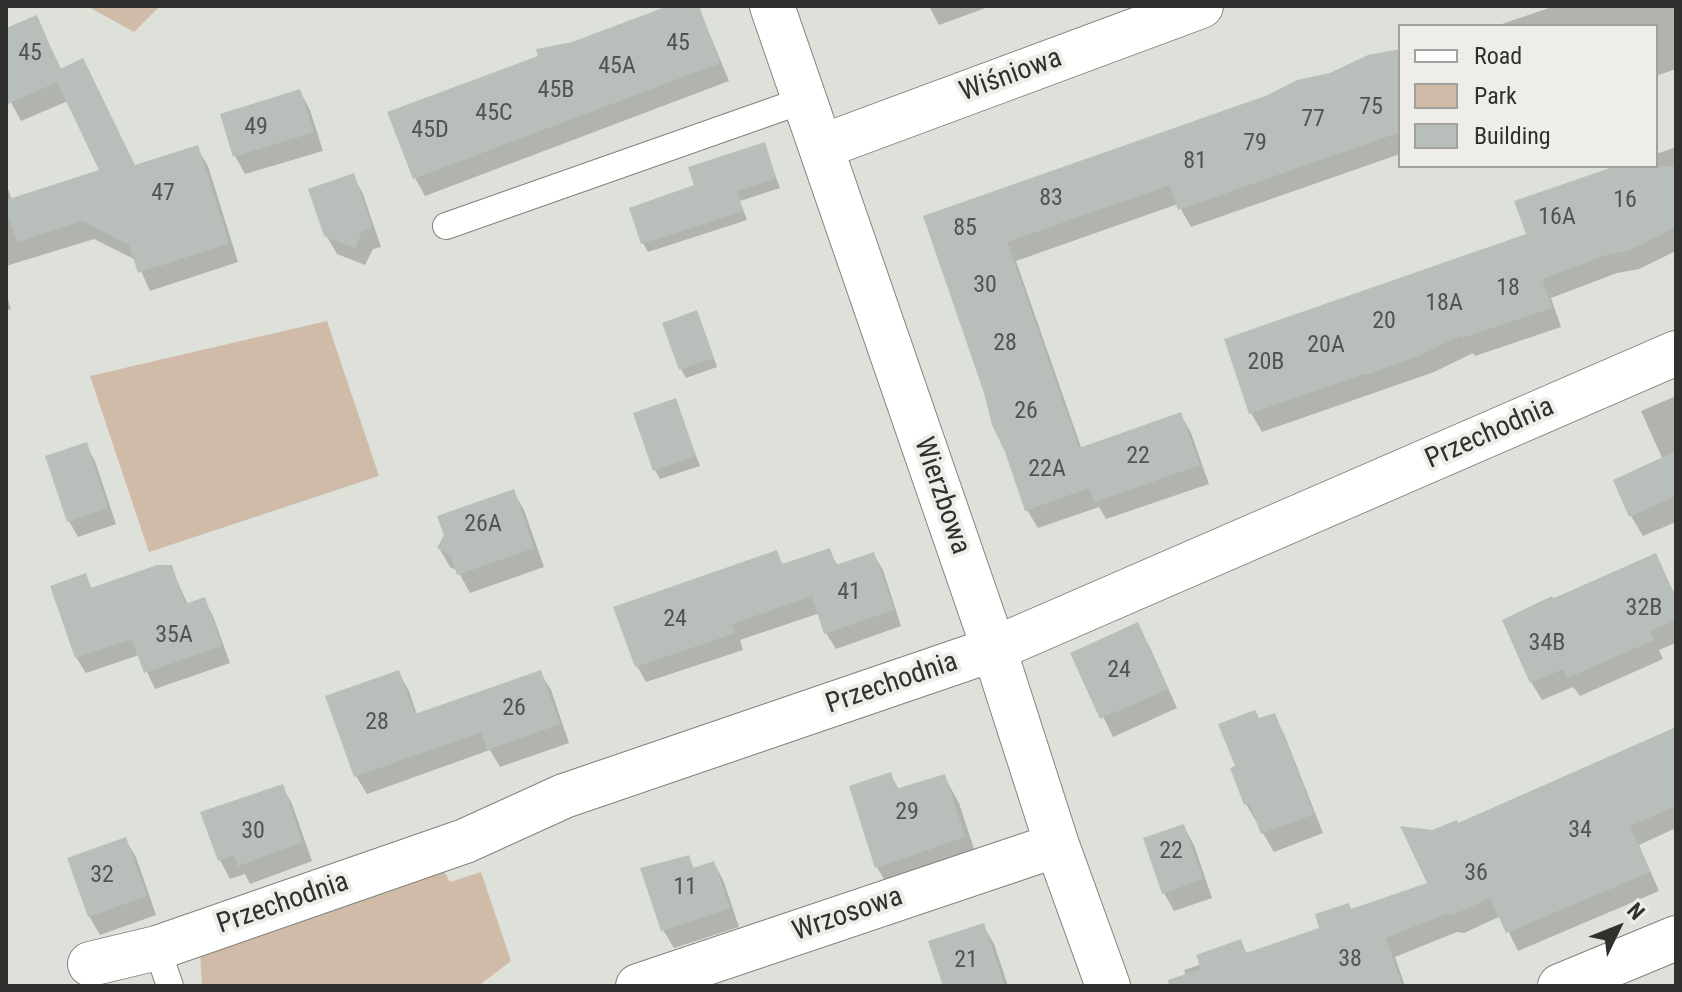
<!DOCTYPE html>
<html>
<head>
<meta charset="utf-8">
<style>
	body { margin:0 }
	#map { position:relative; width:1682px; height:992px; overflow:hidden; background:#dee1da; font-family:"Roboto Condensed",sans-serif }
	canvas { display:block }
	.frame { position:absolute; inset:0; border:8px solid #30312e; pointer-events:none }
	.legend { position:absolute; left:1398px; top:24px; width:260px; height:144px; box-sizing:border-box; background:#eceee7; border:2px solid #a1a29d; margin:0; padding:10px 14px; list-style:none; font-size:24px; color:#30312e }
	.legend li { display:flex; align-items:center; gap:16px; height:40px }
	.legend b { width:40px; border:2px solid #a1a29d }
	.north { position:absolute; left:1578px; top:888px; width:80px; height:80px; -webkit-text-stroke:6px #eceee7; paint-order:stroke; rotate:47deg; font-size:22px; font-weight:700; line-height:32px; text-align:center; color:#30312e }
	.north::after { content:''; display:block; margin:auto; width:28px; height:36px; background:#30312e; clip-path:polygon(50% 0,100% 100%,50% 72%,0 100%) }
</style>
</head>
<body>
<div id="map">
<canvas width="1682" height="992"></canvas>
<div class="frame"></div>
<ul class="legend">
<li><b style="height:10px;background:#fff"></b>Road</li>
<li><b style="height:22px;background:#cfbba7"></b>Park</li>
<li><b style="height:22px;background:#b8bfba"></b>Building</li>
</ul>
<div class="north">N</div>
</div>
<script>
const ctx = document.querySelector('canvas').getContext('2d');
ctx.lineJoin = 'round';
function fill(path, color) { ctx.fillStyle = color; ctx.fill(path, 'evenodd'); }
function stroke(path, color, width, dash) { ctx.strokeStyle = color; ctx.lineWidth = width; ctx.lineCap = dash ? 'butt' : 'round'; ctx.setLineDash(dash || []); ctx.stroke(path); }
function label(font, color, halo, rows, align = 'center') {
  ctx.font = font + ' "Roboto Condensed",sans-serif'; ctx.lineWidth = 8; ctx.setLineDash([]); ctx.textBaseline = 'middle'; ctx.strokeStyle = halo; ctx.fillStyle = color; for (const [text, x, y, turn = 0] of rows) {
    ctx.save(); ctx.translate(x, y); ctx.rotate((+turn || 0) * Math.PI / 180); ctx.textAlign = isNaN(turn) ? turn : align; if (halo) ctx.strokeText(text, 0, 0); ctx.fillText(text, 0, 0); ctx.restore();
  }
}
const green = new Path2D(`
	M87,6H160L134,32Z
	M327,321L379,476L149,552L90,376Z
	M443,869L450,882L481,872L511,961L478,986H202L200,952Z`);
const shadow = new Path2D(`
	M673,6H698L729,81L425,196L415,178L573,44Z
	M929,6H991L939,25Z
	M1555,6H1676V69L1656,76V26H1496Z
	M36,17L62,71L136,167L197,148L208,166L238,262L150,291L136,260L94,239L6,266V183L12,200L102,172L68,101L21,121L6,93V30Z
	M1400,51V154L1191,227L1178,204L1016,261L1082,450L1181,415L1191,433L1209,484L1106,519L1099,507L1038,528L1027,510L926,217Z
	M300,91L310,110L323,151L245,174L235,156Z
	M764,144L780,188L740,201L747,220L648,252L643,243L697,186Z
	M1676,147V251L1639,269L1617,273L1551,298L1561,327L1475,356L1473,353L1434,372L1262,432L1251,413L1528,235L1623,166H1656V154Z
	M353,175L363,194L381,247L373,249L365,265L337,254L326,235Z
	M6,293L11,309L6,311Z
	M701,322L717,367L686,378L681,369Z
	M1676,396V522L1643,536L1631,516L1663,460L1641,411Z
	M675,400L700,466L660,479L655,470Z
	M86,445L95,461L116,524L78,537L69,521Z
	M513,491L524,510L544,567L470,593L458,571L450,567L439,548Z
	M829,551L838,566L873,554L883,570L901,626L836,649L826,633L820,613L740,640L743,650L646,682L637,666L776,553L783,565Z
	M1656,556L1676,597V643L1659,650L1663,659L1580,696L1573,687L1542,700L1531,682L1553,600Z
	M171,567L188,605L204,600L213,616L230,663L155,689L139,655L86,673L76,657L85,576L93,590Z
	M1148,643L1177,708L1113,737L1073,654Z
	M398,672L409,691L417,715L540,672L551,690L569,743L500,767L490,750L367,794L356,776Z
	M1274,715L1284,734L1323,833L1274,852L1246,804L1232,769L1237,767Z
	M1676,729V828L1639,845L1659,891L1518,951L1501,916L1464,933L1457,932L1395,957L1405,986H1189L1184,970L1202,964L1240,942L1248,955L1321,929L1351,911L1430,885L1432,832L1458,826Z
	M891,775L899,790L944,776L959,803L979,864L892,893L877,867Z
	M282,786L292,804L312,861L250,884L245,874L230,879L220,860L203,813Z
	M1184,827L1194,845L1212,898L1174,911L1164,893Z
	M125,839L136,857L156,915L100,935L89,916L69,859Z
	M688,857L695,870L714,863L724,882L739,927L674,948L663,930L643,869Z
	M983,925L994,944L1008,986H945Z`);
const building = new Path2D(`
	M668,6H699L720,63L413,179L387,112L538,56L536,49L572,42Z
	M37,15L60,69L83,58L135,165L198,145L229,243L138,273L129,245L83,221L17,242L6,208V200L99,170L57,82L6,105V28Z
	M1400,49V132L1178,210L1170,185L1007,242L1079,448L1181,412L1200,465L1094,502L1089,488L1025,511L1005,452L992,425L984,393L923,216L1268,95L1297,80L1330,73L1368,55Z
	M300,89L314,132L233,157L220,114Z
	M765,142L776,178L737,191L743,211L641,244L629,208L694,185L688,167Z
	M1616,166H1676V227L1628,251L1606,255L1542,279L1552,308L1462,338L1461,335L1423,354L1366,375V373L1249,414L1224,339L1526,234L1514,201Z
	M354,173L372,228L362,231L355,248L324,236L308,189Z
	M697,310L714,358L679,370L662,323Z
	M676,398L696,456L653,471L633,413Z
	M87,442L108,508L67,522L45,456Z
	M1676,451V496L1629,517L1613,480Z
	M514,489L534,548L457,575L451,556L437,548L444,535L437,516Z
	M830,548L836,565L874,552L894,610L824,634L812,596L732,624L735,633L635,667L613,607L777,550L782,564Z
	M1656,553L1676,598V620L1650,631L1654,640L1567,678L1563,669L1530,683L1502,620L1552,596L1553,598L1561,595Z
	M157,565H172L185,604L205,597L222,646L144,673L132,639L75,658L50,586L86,573L91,588Z
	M1138,622L1168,689L1100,719L1070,653Z
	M399,670L415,714L541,670L560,724L487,750L481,732L354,777L325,696Z
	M1255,710L1259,718L1275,713L1314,814L1261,834L1249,803L1244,805L1230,768L1235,766L1218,724Z
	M1676,727V806L1630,826L1650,872L1506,933L1490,898L1453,915L1446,914L1386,938L1402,986H1169L1168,980L1201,969L1196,955L1241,939L1246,953L1319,928L1315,914L1349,903L1351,909L1427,883L1400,826L1432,830L1457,820L1458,823Z
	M891,772L896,789L945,774L965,837L875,868L849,786Z
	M283,784L302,842L238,866L234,855L218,861L200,812Z
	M1184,824L1203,879L1162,894L1143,838Z
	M126,837L147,896L88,917L67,858Z
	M689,855L693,868L714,861L730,908L661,931L640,868Z
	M984,923L1005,986H943L928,941Z`);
const service = new Path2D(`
	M446,226L804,100
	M157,948L170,986`);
const minor = new Path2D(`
	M772,6L994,649L1057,845L1108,986
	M821,147L1201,6
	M90,964L157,948L465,841L564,796L994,649L1676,353
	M638,986L1057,845
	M1560,986L1676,938`);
const numberNames = [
	["45",678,44],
	["45",30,54],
	["45A",617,67],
	["45B",556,91],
	["75",1371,108],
	["45C",494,114],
	["77",1313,120],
	["49",256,128],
	["45D",430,131],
	["79",1255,144],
	["81",1195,162],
	["47",163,194],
	["83",1051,199],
	["16",1625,201],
	["16A",1557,218],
	["85",965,229],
	["30",985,286],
	["18",1508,289],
	["18A",1444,304],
	["20",1384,322],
	["28",1005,344],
	["20A",1326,346],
	["20B",1266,363],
	["26",1026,412],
	["22",1138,457],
	["22A",1047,470],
	["26A",483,525],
	["41",849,593],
	["32B",1644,609],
	["24",675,620],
	["35A",174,636],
	["34B",1547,644],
	["24",1119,671],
	["26",514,709],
	["28",377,723],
	["29",907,813],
	["34",1580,831],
	["30",253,832],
	["22",1171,852],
	["36",1476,874],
	["32",102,876],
	["11",685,888],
	["38",1350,960],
	["21",966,961]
];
const streetNames = [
	["Wiśniowa",1011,76,-20],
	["Przechodnia",1490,434,-24],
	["Wierzbowa",941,496,71],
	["Przechodnia",892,684,-19],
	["Przechodnia",283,904,-19],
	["Wrzosowa",848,915,-19]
];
fill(green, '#cfbba7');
fill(shadow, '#0003');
fill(building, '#b8bfba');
stroke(service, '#81837c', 28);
stroke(minor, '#81837c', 46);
stroke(service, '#fff', 26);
stroke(minor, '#fff', 44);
label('24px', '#525451', null, numberNames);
label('28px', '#30312e', '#eceee7', streetNames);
</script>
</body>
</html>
